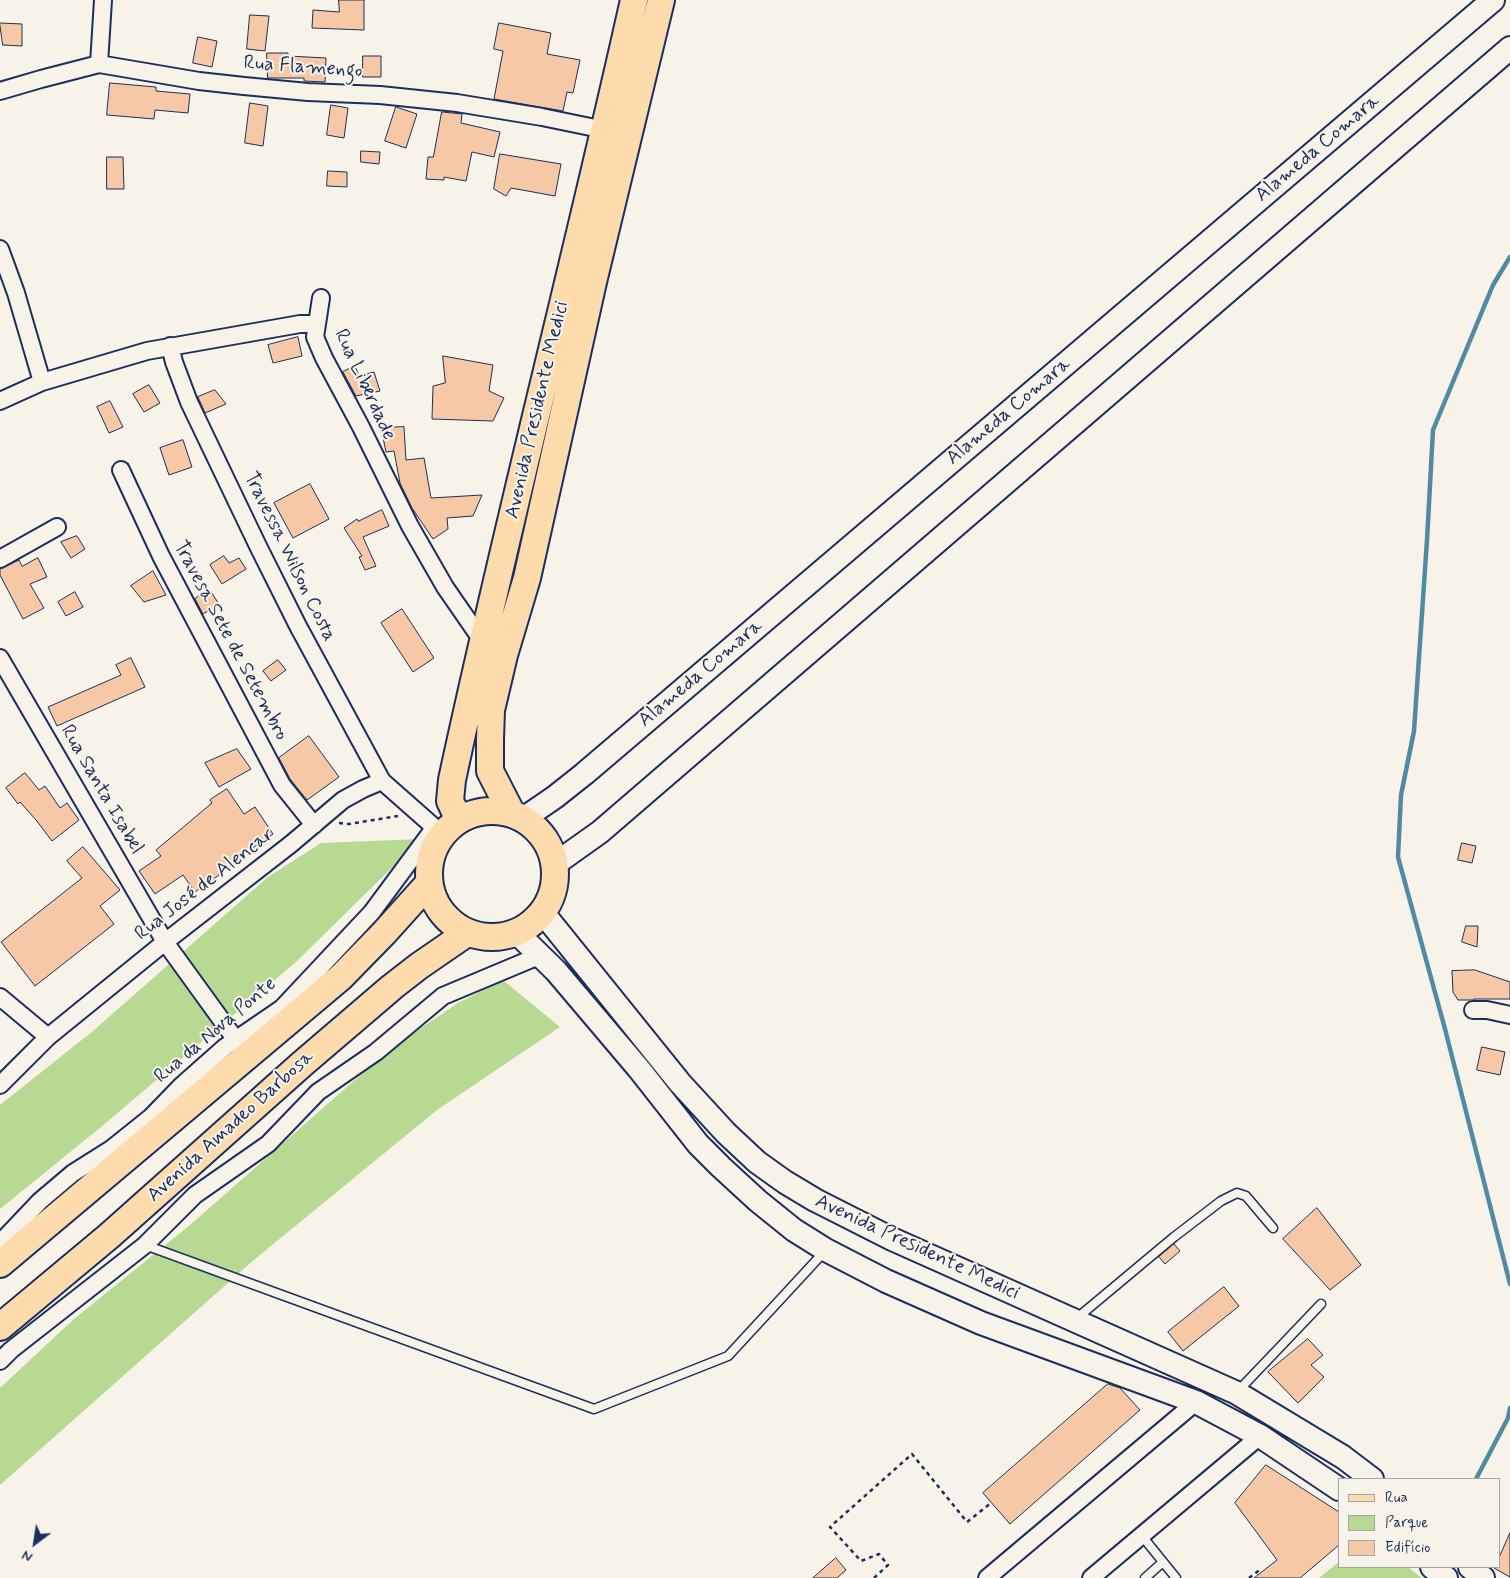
<!DOCTYPE html>
<html>
<head>
<meta charset="utf-8">
<style>
	body { margin:0 }
	#map { position:relative; width:1510px; height:1578px; overflow:hidden; background:#f7f3e8; font-family:Mynerve,sans-serif }
	canvas { display:block }
	.legend { position:absolute; left:1338px; top:1478px; width:162px; height:90px; box-sizing:border-box; background:#f7f3e8; border:1px solid #9fa5b1; margin:0; padding:6px 9px; list-style:none; font-size:15px; color:#1b2f5e }
	.legend li { display:flex; align-items:center; gap:10px; height:25px }
	.legend b { width:25px; border:1px solid #9fa5b1 }
	.north { position:absolute; left:10px; top:1518px; width:50px; height:50px; -webkit-text-stroke:4px #f7f3e8; paint-order:stroke; rotate:211deg; font-size:14px; font-weight:700; line-height:20px; text-align:center; color:#1b2f5e }
	.north::after { content:''; display:block; margin:auto; width:18px; height:22px; background:#1b2f5e; clip-path:polygon(50% 0,100% 100%,50% 72%,0 100%) }
</style>
</head>
<body>
<div id="map">
<canvas width="1510" height="1578"></canvas>
<ul class="legend">
<li><b style="height:6px;background:#fedbac"></b>Rua</li>
<li><b style="height:14px;background:#b8d992"></b>Parque</li>
<li><b style="height:14px;background:#f7c8a6"></b>Edifício</li>
</ul>
<div class="north">N</div>
</div>
<script>
const ctx = document.querySelector('canvas').getContext('2d');
ctx.lineJoin = 'round';
function fill(path, color) { ctx.fillStyle = color; ctx.fill(path, 'evenodd'); }
function stroke(path, color, width, dash) { ctx.strokeStyle = color; ctx.lineWidth = width; ctx.lineCap = dash ? 'butt' : 'round'; ctx.setLineDash(dash || []); ctx.stroke(path); }
function label(font, color, halo, rows, align = 'center') {
  ctx.font = font + ' Mynerve,sans-serif'; ctx.lineWidth = 4; ctx.setLineDash([]); ctx.textBaseline = 'middle'; ctx.strokeStyle = halo; ctx.fillStyle = color; for (const [text, x, y, turn = 0] of rows) {
    ctx.save(); ctx.translate(x, y); ctx.rotate((+turn || 0) * Math.PI / 180); ctx.textAlign = isNaN(turn) ? turn : align; if (halo) ctx.strokeText(text, 0, 0); ctx.fillText(text, 0, 0); ctx.restore();
  }
}
const green = new Path2D(`
	M421,839L297,961L101,1127L0,1209V1105L93,1031L268,877L321,843Z
	M504,981L560,1027L437,1110L255,1259L0,1485V1388L74,1319L190,1225L389,1050L458,1003L485,989Z
	M1339,1562V1567H1408L1422,1578H1319Z`);
const stream = new Path2D(`
	M1510,257L1493,285L1433,430L1427,540L1414,731L1401,795L1398,857L1445,1029L1510,1284
	M1476,1479L1508,1418L1510,1408`);
const building = new Path2D(`
	M339,0H364V30L312,28L313,10L339,12Z
	M250,15L269,16L265,51L247,49Z
	M0,23L22,24V46L3,45Z
	M499,23L551,33L547,54L580,60L573,93L567,92L563,111L494,99L503,51L494,49Z
	M198,37L217,41L212,67L193,63Z
	M267,53H288V56L326,58L325,82L304,81V78H268Z
	M363,56H381V77H363Z
	M110,83L156,87V91L190,94L188,113L155,110L154,119L107,115Z
	M250,103L268,106L263,146L245,143Z
	M331,105L348,108L344,138L327,135Z
	M396,107L417,114L406,148L385,141Z
	M442,112L462,114L461,123L500,132L494,157L472,152L466,181L444,177V180L426,179L428,157H433Z
	M361,151L380,152L379,164L361,162Z
	M500,154L561,164L555,196L511,188L506,196L494,189Z
	M107,157H123L124,189H107Z
	M328,171L347,172V187L327,186Z
	M298,337L302,356L273,363L268,345Z
	M443,356L493,365L489,391L504,398L493,421L432,419L433,386L445,383Z
	M355,366L359,376L374,372L380,391L356,396L343,372Z
	M149,385L160,403L144,412L133,394Z
	M215,390L226,404L205,413L198,397Z
	M110,401L123,427L109,433L97,407Z
	M404,427L406,460L424,458L431,498L482,495L473,516L447,518L448,529L433,539L412,508L400,483L394,451L386,452L381,428Z
	M183,440L192,467L169,475L160,448Z
	M310,484L329,519L293,538L274,503Z
	M382,510L389,526L363,537L376,566L365,570L359,557L362,556L344,528L357,519L358,521Z
	M77,536L85,549L71,558L61,542Z
	M224,556L229,563L239,558L246,569L222,584L210,565Z
	M38,558L47,577L30,584L44,608L23,619L0,575V569L19,560L22,566Z
	M153,571L166,595L144,602L131,586Z
	M209,589L219,604L203,614L195,599Z
	M75,592L83,607L66,616L58,602Z
	M402,609L434,658L413,672L381,623Z
	M131,658L145,687L57,726L48,707L121,675L116,665Z
	M278,660L286,670L271,681L263,671Z
	M309,736L339,777L307,800L290,779L279,758Z
	M237,749L251,769L219,787L205,763Z
	M25,773L39,790L45,786L60,808L67,803L79,820L52,841L36,820L20,802L18,804L6,788Z
	M227,789L244,814L255,807L273,834L244,854L246,856L195,892L183,875L155,894L139,871L161,856L156,850L212,803L210,800Z
	M1462,843L1476,846L1472,863L1458,860Z
	M83,847L120,890L100,906L114,924L35,986L1,942L82,878L67,861Z
	M1466,926H1478L1477,947L1462,942Z
	M1475,970L1510,982V999H1474V1000H1458L1453,992L1452,971Z
	M1482,1047L1505,1052L1500,1075L1477,1070Z
	M1317,1208L1361,1265L1330,1290L1283,1239Z
	M1174,1244L1180,1251L1165,1264L1159,1257Z
	M1224,1287L1239,1306L1183,1351L1168,1332Z
	M1308,1339L1323,1355L1311,1365L1324,1377L1298,1403L1268,1372Z
	M1108,1384L1120,1388L1140,1410L1010,1524L983,1493Z
	M1266,1465L1339,1512V1545L1300,1578H1254L1277,1560L1235,1503Z
	M1510,1533V1577L1494,1568L1495,1567H1499V1558Z
	M836,1558L846,1570L837,1578H813Z`);
const path = new Path2D(`
	M339,823L349,824L398,816
	M874,1578L888,1565L879,1554L861,1561L830,1527L912,1454L967,1522L991,1503
	M1249,1578L1261,1569`);
const lane = new Path2D(`
	M145,1245L594,1409L728,1356L825,1251
	M1077,1318L1174,1237L1221,1201L1237,1193L1246,1196L1273,1228
	M1238,1391L1321,1304
	M1142,1536L1176,1578
	M1145,1578L1163,1562`);
const street = new Path2D(`
	M99,64L103,0
	M0,91L41,79L99,64L199,81L244,86L308,92L380,95L457,103L542,117L605,130
	M0,249L16,293L42,382
	M321,298L315,337L324,358L361,427L410,526L445,587L483,642
	M170,346L174,362L189,402L258,546L298,626L382,781
	M0,401L42,382L147,351L300,324H316
	M121,470L161,556L282,785L314,825
	M0,559L57,527
	M0,658L165,942L241,1047
	M0,997L48,1037
	M1473,1010H1487L1510,1015
	M0,1085L48,1037L165,942L291,844L343,800L363,789L382,781L442,834
	M0,1243L40,1201L73,1173L111,1149L151,1117L181,1086L225,1047L282,1008L372,912L435,827
	M0,1361L11,1350L145,1245L195,1195L268,1144L318,1092L376,1052L443,996L529,960L541,956
	M987,1578L1196,1402
	M1091,1578L1260,1436`);
const secondary = new Path2D(`
	M523,819L555,797L584,774L1493,0
	M555,864L600,832L1510,48
	M543,913L680,1083L726,1133L757,1162L785,1182L815,1200L892,1239L1237,1393L1343,1457L1372,1479
	M517,933L556,971L639,1069L698,1144L721,1167L758,1201L794,1230L826,1250L886,1281L981,1323L1196,1402L1260,1436L1339,1489
	M1432,1567L1446,1578
	M1470,1567L1483,1578`);
const primary = new Path2D(`
	M429 874a63 63 0 1 1 126 0a63 63 0 1 1-126 0Z
	M512,814L490,771V739L491,710L504,655L527,578L593,282L661,0
	M459,820L450,801L452,780C508,519 576,261 634,0
	M0,1264L341,977L384,933L429,883
	M0,1327L109,1236L302,1064L392,987L419,966L467,933`);
const streetNames = [
	["Rua Flamengo",303,68,4],
	["Alameda Comara",1318,149,-40],
	["Rua Liberdade",364,385,65],
	["Avenida Presidente Medici",538,410,-77],
	["Alameda Comara",1009,412,-40],
	["Travessa Wilson Costa",289,557,64],
	["Travesa Sete de Setembro",230,641,62],
	["Alameda Comara",701,674,-40],
	["Rua Santa Isabel",101,790,60],
	["Rua José de Alencar",205,885,-38],
	["Rua da Nova Ponte",216,1031,-40],
	["Avenida Amadeo Barbosa",231,1127,-42],
	["Avenida Presidente Medici",917,1248,25]
];
fill(green, '#b8d992');
stroke(stream, '#528aa4', 4.5);
fill(building, '#f7c8a6');
stroke(building, '#1b2f5e', 1);
stroke(lane, '#1b2f5e', 11);
stroke(street, '#1b2f5e', 20);
stroke(secondary, '#1b2f5e', 26);
stroke(primary, '#1b2f5e', 30);
stroke(path, '#1b2f5e', 2.5, [4, 4]);
stroke(lane, '#f7f3e8', 8);
stroke(street, '#f7f3e8', 16);
stroke(secondary, '#f7f3e8', 22);
stroke(primary, '#fedbac', 26);
label('20px', '#1b2f5e', '#f7f3e8', streetNames);
</script>
</body>
</html>
